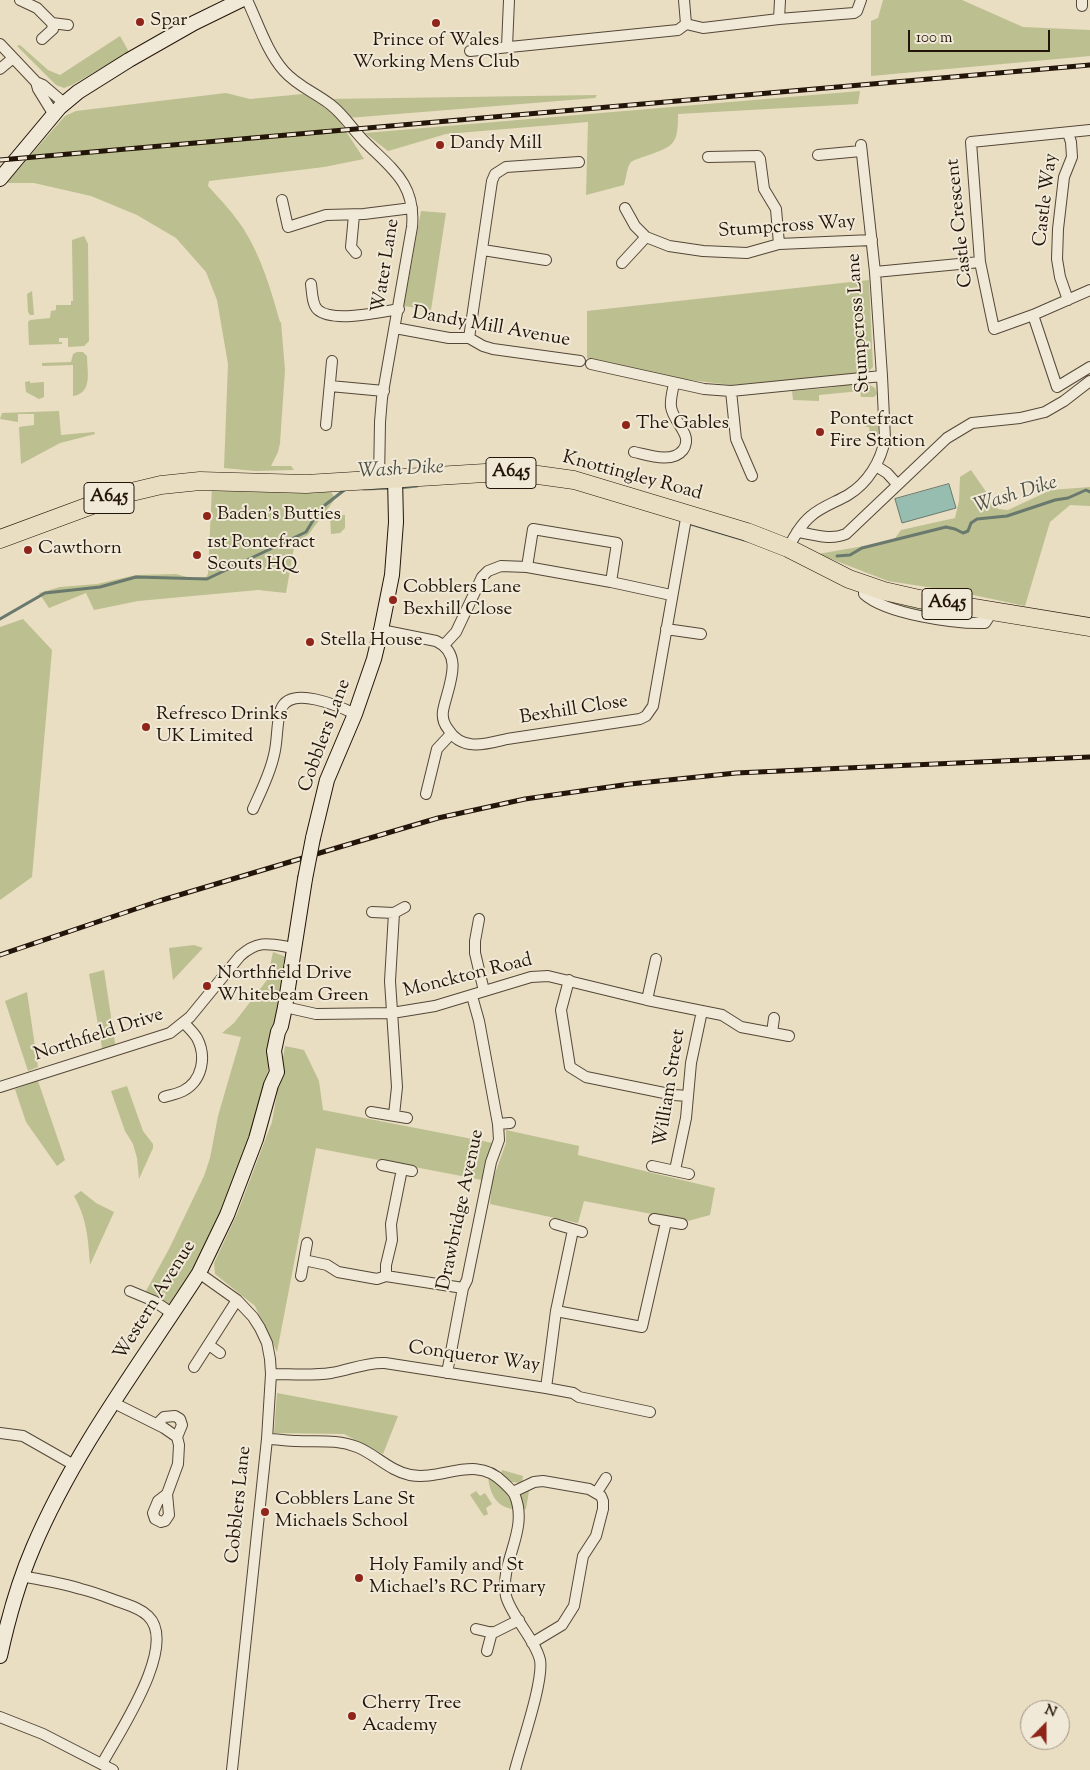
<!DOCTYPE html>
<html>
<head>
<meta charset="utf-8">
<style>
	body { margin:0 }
	#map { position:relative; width:1090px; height:1770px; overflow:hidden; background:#e9ddc2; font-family:"Sorts Mill Goudy",serif }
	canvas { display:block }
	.north { position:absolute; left:1020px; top:1700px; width:50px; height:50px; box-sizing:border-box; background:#f1e9d7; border:1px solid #9f9485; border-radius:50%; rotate:22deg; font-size:14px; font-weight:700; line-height:20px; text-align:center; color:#231509 }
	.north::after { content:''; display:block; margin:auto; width:18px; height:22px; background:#8f2418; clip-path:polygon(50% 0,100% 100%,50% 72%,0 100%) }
	.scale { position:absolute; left:908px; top:30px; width:142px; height:22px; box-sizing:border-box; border:2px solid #231509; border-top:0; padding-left:6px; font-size:15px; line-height:18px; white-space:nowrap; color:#231509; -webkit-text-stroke:4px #f1e9d7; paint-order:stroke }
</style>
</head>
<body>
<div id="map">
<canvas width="1090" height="1770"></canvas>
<div class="north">N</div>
<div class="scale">100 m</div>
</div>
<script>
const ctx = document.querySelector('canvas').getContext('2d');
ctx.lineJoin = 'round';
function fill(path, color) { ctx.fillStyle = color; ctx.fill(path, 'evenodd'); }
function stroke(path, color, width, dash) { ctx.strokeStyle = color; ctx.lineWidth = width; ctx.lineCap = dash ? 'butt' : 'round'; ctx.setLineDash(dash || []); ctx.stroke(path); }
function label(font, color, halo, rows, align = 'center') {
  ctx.font = font + ' "Sorts Mill Goudy",serif'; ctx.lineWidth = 4; ctx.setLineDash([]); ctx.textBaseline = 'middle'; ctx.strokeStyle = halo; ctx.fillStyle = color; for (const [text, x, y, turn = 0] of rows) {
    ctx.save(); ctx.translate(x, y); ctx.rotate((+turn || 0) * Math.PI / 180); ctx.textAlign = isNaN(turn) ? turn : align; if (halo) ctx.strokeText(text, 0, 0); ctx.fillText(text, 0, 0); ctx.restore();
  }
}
const green = new Path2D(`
	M883,0H962L1023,27L1090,30V56L871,76V21L878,18Z
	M120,36L129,52L72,85L64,88L56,85L17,46L20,45L48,70L60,75Z
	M860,91L858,104L678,114C678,144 675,146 646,156C641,158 635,159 631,162C627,166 626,179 624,185L586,195L588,122L446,134L388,151L365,133Z
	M226,93L250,99L303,94L314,99L338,119L364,159L324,167L209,181L208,186C220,199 233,213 243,228C261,256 271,290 280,322H281L285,370L280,443L278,452L271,466H291L294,470L255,471L224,468L228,364L217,300L206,272L176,238L137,215L91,196L34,183H6L65,116L76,111Z
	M597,95L595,98L348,118L341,107L330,99Z
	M421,211L446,213L431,310L404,306Z
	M84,236L88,244L89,341L84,346L68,347V338H59V342H62V344L29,345L28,322L30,320L50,318L51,311L56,310V305H71V301H73L72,240Z
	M869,280L873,367L867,373L731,385L682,379L587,358V311Z
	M32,291L34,315H30L28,312L27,294Z
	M77,352H83L87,356C87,371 93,393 73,396V365L42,366V363L71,362L73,354Z
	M30,381V383L44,382V397L39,399L26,392L25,382Z
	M852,384H868L875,388L877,394L874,397H861L860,391L819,395V401L793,400L792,391L828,388Z
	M59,411L61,435L94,432L95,434L60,443L21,464L19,427L34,425V414H18V422L0,419L2,413Z
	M870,416L878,419V440L868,441L867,434L870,433L869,427H866L864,417Z
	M971,470L998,509L1008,510L1051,490L1090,487V506L1070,505L1050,522L1025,606L959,592L888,581L818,554L893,541L901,530L955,518L959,501L960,477Z
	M212,487L331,491L335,499L308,535L295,542L286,593L258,590L138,601L94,610L86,593L49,608L39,593L60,587L97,584L136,575L176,574L190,578L206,577L208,574Z
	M345,515V528L340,533L331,534L330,516Z
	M882,600L983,615L978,618C946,615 913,610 882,600Z
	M23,619L52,650L32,877L0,900V627Z
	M194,945L203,948L173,980L169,948Z
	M273,952L286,957L268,1071L260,1105L236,1180L197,1265L169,1304L161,1302L146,1291L169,1249L204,1176L210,1158L218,1116L241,1037L222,1033L234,1023L267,980Z
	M104,970L116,1050L103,1053L89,974Z
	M27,992L38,1067L28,1071L5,1001Z
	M285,1046L304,1050L319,1081L323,1110L493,1143L484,1166L482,1180L316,1148L277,1352L255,1306L215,1274L214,1263L237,1214L272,1122Z
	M38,1081L65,1160L57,1166L26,1122L15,1089Z
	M127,1086L143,1131L153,1144V1148L139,1179L137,1158L133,1144L125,1131L111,1091Z
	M506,1130L579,1146L578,1155L715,1188L710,1215L688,1221L584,1201L578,1223L490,1204L492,1182L506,1143Z
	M81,1191L96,1203L114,1212L90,1265C88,1238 87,1219 74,1196Z
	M277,1393L398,1416L383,1454L344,1434L274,1433Z
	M502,1470L523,1476L522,1483L511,1482L501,1473Z
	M488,1475C501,1482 511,1495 513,1509C495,1507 489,1491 488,1475Z
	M528,1489L529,1491L526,1509H523L520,1495Z
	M476,1491L480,1496L485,1493L492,1504L486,1508L488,1514L484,1516L470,1495Z`);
const water = new Path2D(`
	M949,484L956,508L902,523L895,499Z`);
const stream = new Path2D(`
	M398,488L417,486
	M363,489L392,488
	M691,524L748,541
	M837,556L850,555L862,548L946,527L955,529L963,533L968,531L971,523L977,519L1007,516L1055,500L1068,498L1086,490L1090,492
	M0,619L45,593L100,587L136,577L207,579L306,532L317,514L325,505L347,488`);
const street = new Path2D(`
	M20,0L37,8L52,23L53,29L42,39
	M247,0C258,23 267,52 284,71C297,86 316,93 331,105C344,115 353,130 365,142C392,169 416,184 412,227L382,398L380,422L379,480
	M684,0L686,24
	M1082,0V6
	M779,19L780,0
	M52,23L68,25
	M0,44L36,82L38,89L54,115
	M507,47L509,0
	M470,51L678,30L686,24L703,28L779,19L854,13L857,11L861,0
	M0,69L12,59
	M36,82L43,85L64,103
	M1090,130L971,142L980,262L994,329L1033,315L1090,290
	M818,155L861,151
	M708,157L758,156L760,159L764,189L776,209L779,244
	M282,200L288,227L326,215L364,214L412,208
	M625,208L635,226L646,237L669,246L703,251L747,253L779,244L872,240
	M354,215L351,247L356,253
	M483,250L546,260
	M622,263L646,237
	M875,272L980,262
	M311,284C312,291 312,305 318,310C333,323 381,312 399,309
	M1068,300L1060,277L1057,259L1058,229L1064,177L1072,157L1071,142L1068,133
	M1033,315L1057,387L1090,367
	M395,328L449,338H469L483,346L493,349L580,361
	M469,338L492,181L495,174L506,167L579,162
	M591,364L704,389L731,391L882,376
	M330,386L384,391
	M731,391L736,439L752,476
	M326,425L332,361
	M634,452C648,455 672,464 683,450C686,446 687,440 685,435C681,425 673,418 671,407C670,399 673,390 674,383
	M876,466L887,473L897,484
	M797,532C814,534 829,541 846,534L947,438L972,423L1020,418L1045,412L1064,401L1090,381
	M788,548C794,537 801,524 811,516C821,507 836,502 848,495C868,483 881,461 885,439L882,376L875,272L861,145
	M527,567L533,529L617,543L611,582
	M864,585V594C886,614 955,624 985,623L989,617L991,611
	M666,629L701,634
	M381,630L436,641C466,655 447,688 443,711C442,718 444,724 448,729C462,752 486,744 507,739L640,719L646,716L653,706L687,513
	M444,645L456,632L482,577L488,571L501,566L527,567L611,582L671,595
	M426,794L437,749L451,734
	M253,809C261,791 270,774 274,755C278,740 276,723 281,709C291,685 339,706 355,714
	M372,912L394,913L405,907
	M394,913L390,981L397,1087L394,1115
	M479,919L475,941V953L484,991
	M569,980L561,1010L570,1067L586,1077L674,1095L688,1096
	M647,1000L656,959
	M285,1007L316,1014L392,1013L435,1006L531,977L548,976L647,1000L722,1015L741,1027L789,1036
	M772,1033L774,1018
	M0,1087L170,1033L190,1017L240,956C259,939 270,944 294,948
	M164,1097C170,1095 177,1094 183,1091C202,1081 207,1057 197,1038C194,1033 189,1028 184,1023
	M371,1112L407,1118
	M498,1124L510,1123
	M382,1165L412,1171
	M652,1166L689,1174
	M675,1170L686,1118L691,1063L702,1011
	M654,1219L682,1224
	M555,1224L582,1232
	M304,1260L327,1265L338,1272L377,1279L386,1276L463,1288
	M199,1273L237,1300L253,1317L260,1328L267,1343L270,1359L271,1374L267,1439L232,1770
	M301,1276L307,1243
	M386,1276V1265L392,1240L391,1224L402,1169
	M130,1291L154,1301L173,1314
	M556,1311L642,1327L666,1222
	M209,1345L220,1353
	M194,1367L237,1300
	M447,1373L463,1288L467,1280L491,1162L499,1140L498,1124L479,1021L472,996
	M271,1374C291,1374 311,1376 331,1373C350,1370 366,1362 385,1363L546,1388L573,1393L579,1397L650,1412
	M546,1388L556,1311L573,1230
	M114,1403L164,1428L177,1437L179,1445L178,1464L167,1494L169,1515L165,1521L161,1522L155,1519L153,1513L158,1501L167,1494
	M157,1424L164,1417L175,1416L180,1419L182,1425L177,1437
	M0,1433L23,1436L74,1465
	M267,1439C277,1439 287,1441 297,1441C317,1442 337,1439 357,1447C375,1454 390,1471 410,1475C443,1481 475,1454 503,1482C508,1487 513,1491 515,1496C529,1531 499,1563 506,1596C511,1616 535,1639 540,1660C544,1681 521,1746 515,1770
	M513,1492L534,1482L543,1481L589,1489L601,1496L603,1501V1509L596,1536L583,1556L574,1606L562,1625L532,1643
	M597,1492L606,1478
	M22,1576C42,1580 62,1583 81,1589C94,1592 106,1597 117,1601C128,1605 140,1608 148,1616C179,1645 118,1734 102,1764
	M476,1629L493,1633L519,1620
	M487,1651L492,1632
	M0,1717L43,1734L113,1770`);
const secondary = new Path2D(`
	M0,179L60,107L78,92L129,60L194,23L241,0
	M313,838L327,780L355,714L374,659L381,630L392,575L396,522L395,478
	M0,1656C8,1619 18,1583 33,1548C75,1449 141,1363 199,1273L227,1215L256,1139L271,1085L277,1072L274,1051L278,1032L281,1026L285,1007L305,879`);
const highway = new Path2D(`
	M0,539L119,495L161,485L200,481L306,484L485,473L538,475L574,480L747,532L788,548L849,579L884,591L919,599L1090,627`);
const rail = new Path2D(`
	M0,160L1090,65
	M0,955L159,901L343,846L438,818L525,799L630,784L736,773L1090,757`);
const secondaryBridge = new Path2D(`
	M305,879L313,838`);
const markers = [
	[140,22,5,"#8f2418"],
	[436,23,5,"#8f2418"],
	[440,145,5,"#8f2418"],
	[626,425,5,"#8f2418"],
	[820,432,5,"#8f2418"],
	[207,516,5,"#8f2418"],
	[28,550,5,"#8f2418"],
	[197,555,5,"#8f2418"],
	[393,600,5,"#8f2418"],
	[310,642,5,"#8f2418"],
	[146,727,5,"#8f2418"],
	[207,986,5,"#8f2418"],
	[265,1512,5,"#8f2418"],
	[359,1578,5,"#8f2418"],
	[352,1716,5,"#8f2418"]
];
const shields = [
	[511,473,50],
	[109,498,50],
	[947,604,50]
];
const shieldNames = [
	["A645",511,473],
	["A645",109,498],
	["A645",947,604]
];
const poiNames = [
	["Spar",150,22],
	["Prince of Wales",436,42,"center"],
	["Working Mens Club",436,64,"center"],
	["Dandy Mill",450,145],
	["Pontefract",830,421],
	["Fire Station",830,443],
	["The Gables",636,425],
	["Baden's Butties",217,516],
	["1st Pontefract",207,544],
	["Scouts HQ",207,566],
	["Cawthorn",38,550],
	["Cobblers Lane",403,589],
	["Bexhill Close",403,611],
	["Stella House",320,642],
	["Refresco Drinks",156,716],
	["UK Limited",156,738],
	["Northfield Drive",217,975],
	["Whitebeam Green",217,997],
	["Cobblers Lane St",275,1501],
	["Michaels School",275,1523],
	["Holy Family and St",369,1567],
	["Michael's RC Primary",369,1589],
	["Cherry Tree",362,1705],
	["Academy",362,1727]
];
const streetNames = [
	["Castle Way",1047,200,-83],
	["Castle Crescent",961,223,-96],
	["Stumpcross Way",787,228,-4],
	["Water Lane",387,266,-81],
	["Stumpcross Lane",860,323,-94],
	["Dandy Mill Avenue",491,328,10],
	["Knottingley Road",632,477,15],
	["Bexhill Close",574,711,-9],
	["Cobblers Lane",326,736,-70],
	["Monckton Road",468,977,-14],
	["Northfield Drive",99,1036,-18],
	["William Street",671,1088,-81],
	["Drawbridge Avenue",462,1210,-78],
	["Western Avenue",156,1301,-58],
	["Conqueror Way",474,1358,8],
	["Cobblers Lane",240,1505,-84]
];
const waterNames = [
	["Wash Dike",401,471,-3],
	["Wash Dike",1016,496,-17]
];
fill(green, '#bcbf8f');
fill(water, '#97bcb0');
stroke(water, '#69796d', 1);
stroke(stream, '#69796d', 3);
stroke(street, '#544737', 12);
stroke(secondary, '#231509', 16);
stroke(highway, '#231509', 19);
stroke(street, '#f1e9d7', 10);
stroke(secondary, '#f1e9d7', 14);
stroke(highway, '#e9ddc2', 18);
stroke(rail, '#231509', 5);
stroke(rail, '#f1e9d7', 3, [9]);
stroke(secondaryBridge, '#231509', 16, []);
stroke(secondaryBridge, '#f1e9d7', 14);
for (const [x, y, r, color] of markers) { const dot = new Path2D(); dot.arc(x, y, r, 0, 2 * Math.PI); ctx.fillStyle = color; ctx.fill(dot); stroke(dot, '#f1e9d7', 2); }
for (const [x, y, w] of shields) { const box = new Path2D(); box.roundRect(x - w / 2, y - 15.5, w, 31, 4); ctx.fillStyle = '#f1e9d7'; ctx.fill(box); stroke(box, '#231509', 1); }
label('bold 18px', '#231509', null, shieldNames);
label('19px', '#231509', '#f1e9d7', poiNames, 'left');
label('19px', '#231509', '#f1e9d7', streetNames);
label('italic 20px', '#4c4f43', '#f1e9d7', waterNames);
</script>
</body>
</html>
